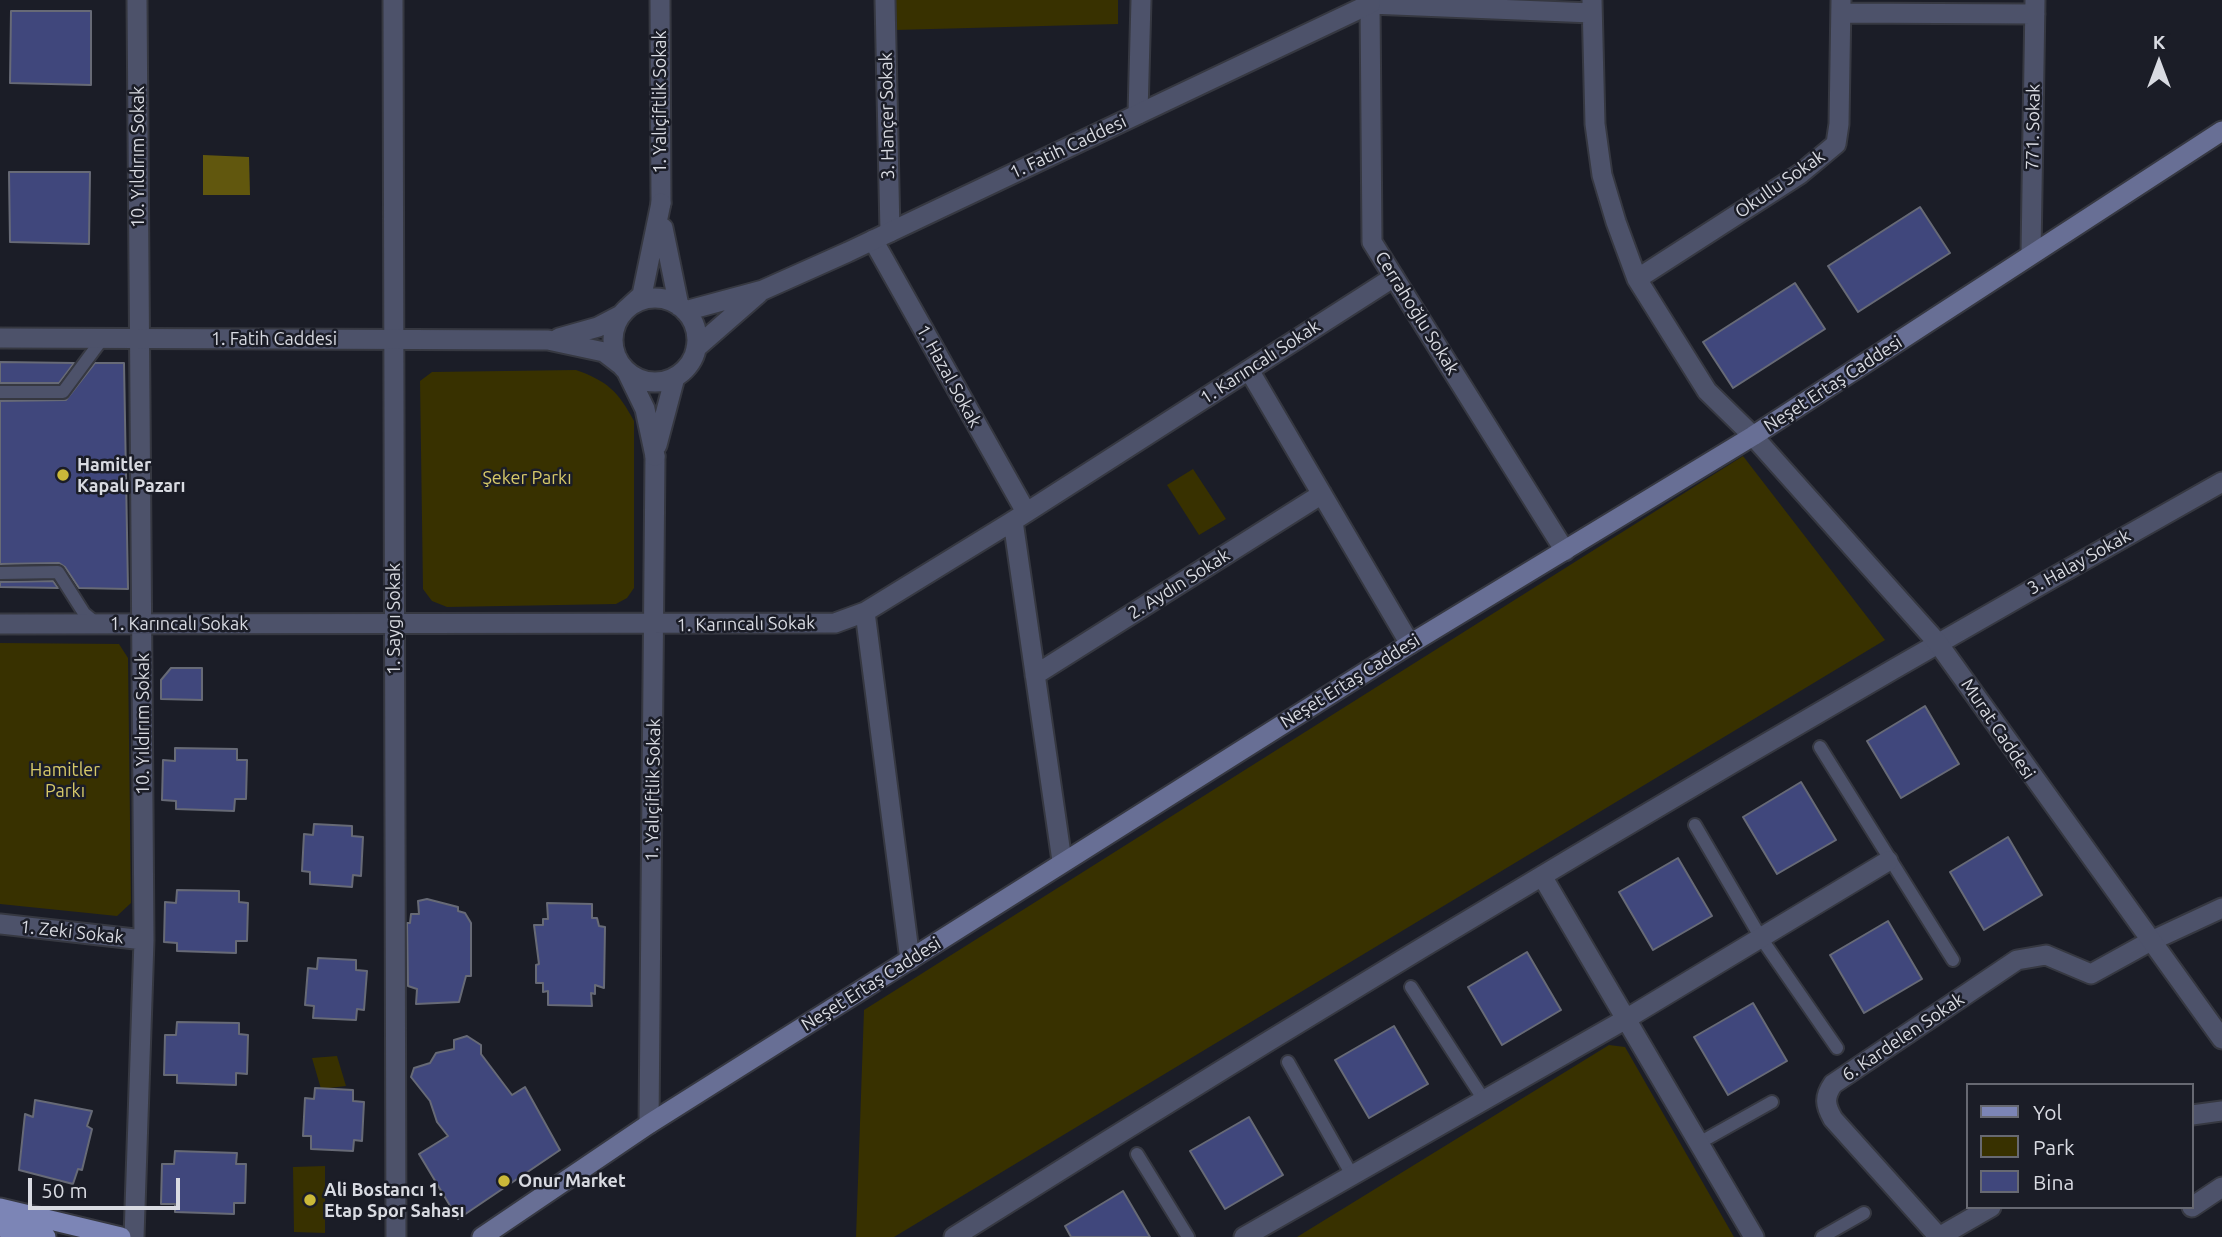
<!DOCTYPE html>
<html>
<head>
<meta charset="utf-8">
<style>
	body { margin:0 }
	#map { position:relative; width:2222px; height:1237px; overflow:hidden; background:#1b1d27; font-family:Ubuntu,sans-serif }
	canvas { display:block }
	.legend { position:absolute; left:1966px; top:1083px; width:228px; height:126px; box-sizing:border-box; background:#1b1d27; border:2px solid #676972; margin:0; padding:9px 12px; list-style:none; font-size:21px; color:#d9dbe2 }
	.legend li { display:flex; align-items:center; gap:14px; height:35px }
	.legend b { width:35px; border:2px solid #676972 }
	.north { position:absolute; left:2124px; top:28px; width:70px; height:70px; -webkit-text-stroke:5px #1b1d27; paint-order:stroke; rotate:0deg; font-size:19px; font-weight:700; line-height:28px; text-align:center; color:#d9dbe2 }
	.north::after { content:''; display:block; margin:auto; width:24px; height:32px; background:#d9dbe2; clip-path:polygon(50% 0,100% 100%,50% 72%,0 100%) }
	.scale { position:absolute; left:28px; top:1178px; width:152px; height:32px; box-sizing:border-box; border:4px solid #d9dbe2; border-top:0; padding-left:9px; font-size:21px; line-height:24px; white-space:nowrap; color:#d9dbe2; -webkit-text-stroke:5px #1b1d27; paint-order:stroke }
</style>
</head>
<body>
<div id="map">
<canvas width="2222" height="1237"></canvas>
<ul class="legend">
<li><b style="height:9px;background:#7c85b6"></b>Yol</li>
<li><b style="height:19px;background:#383100"></b>Park</li>
<li><b style="height:19px;background:#40477c"></b>Bina</li>
</ul>
<div class="north">K</div>
<div class="scale">50 m</div>
</div>
<script>
const ctx = document.querySelector('canvas').getContext('2d');
ctx.lineJoin = 'round';
function fill(path, color) { ctx.fillStyle = color; ctx.fill(path, 'evenodd'); }
function stroke(path, color, width, dash) { ctx.strokeStyle = color; ctx.lineWidth = width; ctx.lineCap = dash ? 'butt' : 'round'; ctx.setLineDash(dash || []); ctx.stroke(path); }
function label(font, color, halo, rows, align = 'center') {
  ctx.font = font + ' Ubuntu,sans-serif'; ctx.lineWidth = 5; ctx.setLineDash([]); ctx.textBaseline = 'middle'; ctx.strokeStyle = halo; ctx.fillStyle = color; for (const [text, x, y, turn = 0] of rows) {
    ctx.save(); ctx.translate(x, y); ctx.rotate((+turn || 0) * Math.PI / 180); ctx.textAlign = isNaN(turn) ? turn : align; if (halo) ctx.strokeText(text, 0, 0); ctx.fillText(text, 0, 0); ctx.restore();
  }
}
const green = new Path2D(`
	M895,0H1118V24L895,30Z
	M576,370C607,381 618,391 634,421V588L627,598L616,604L447,607L432,601L423,589L420,381L432,372Z
	M1743,456L1885,640L894,1237H856L864,1010Z
	M1193,469L1226,519L1199,535L1167,485Z
	M0,643L119,644L128,658L131,903L117,916L0,904Z
	M1609,1045L1625,1047L1734,1237H1297Z
	M337,1056L346,1086L321,1089L312,1058Z
	M325,1166V1233L294,1232L293,1167Z`);
const water = new Path2D(`
	M203,155L249,157L250,195H203Z`);
const building = new Path2D(`
	M11,11H91V85L10,83Z
	M9,172H90L89,244L10,242Z
	M1920,207L1950,253L1858,312L1828,266Z
	M1795,283L1825,329L1733,388L1703,342Z
	M0,362L74,363L59,383H0Z
	M95,363H124L128,589L79,588L65,567L59,563L0,564V401L66,400Z
	M53,581L58,588L0,587V582Z
	M171,668H202V700L161,699V680Z
	M1925,706L1959,764L1901,798L1867,741Z
	M175,748L237,749V760H247L246,799H235L234,811L176,809V801L162,800L163,760L175,761Z
	M1801,782L1836,840L1777,874L1743,817Z
	M314,824L352,826V836L363,837L361,876L353,875L352,887L310,884V872L302,871L304,834L313,835Z
	M2008,837L2042,895L1984,930L1950,872Z
	M1678,858L1712,916L1653,950L1619,892Z
	M177,890L239,891V902L248,903L247,941H236V953L177,951V943L164,942L165,902L176,903Z
	M427,899L458,907V911L465,913L471,923V976H466L459,1002L416,1004L417,989L408,986L407,923H410L411,914H419L418,901Z
	M547,903L592,904V918H597L599,926L605,927L604,988L595,985V994L591,993L592,1006L548,1005V991L543,992V983H536V965L539,964L534,925H543V919H548Z
	M1888,921L1922,979L1864,1013L1830,955Z
	M1527,952L1561,1010L1502,1045L1468,987Z
	M318,958L356,960V970L367,971L364,1010L357,1009L356,1020L313,1018L314,1006L305,1005L308,968L317,969Z
	M1753,1003L1787,1061L1728,1095L1694,1037Z
	M177,1022L239,1023V1034L248,1035L247,1074L236,1073V1085L177,1083V1075H164L165,1035H176Z
	M1394,1026L1428,1084L1369,1118L1335,1060Z
	M467,1036L481,1045V1054L512,1095L525,1087L560,1150L458,1219L419,1154L448,1136L437,1122L430,1101L411,1077L414,1068L430,1063L436,1053L454,1049V1040Z
	M315,1088L353,1090V1101L364,1102L362,1141L354,1140L353,1151L311,1149V1136H303L305,1098L314,1099Z
	M35,1100L92,1111L87,1126L92,1129L82,1170L78,1169L73,1184L19,1170L25,1114L33,1117Z
	M1249,1117L1283,1175L1225,1209L1190,1151Z
	M175,1151L237,1153L236,1164H246L245,1203H234V1214L175,1212V1204H161L162,1164H174Z
	M1123,1191L1150,1237H1071L1065,1226Z`);
const service = new Path2D(`
	M0,392H63L103,338
	M0,573L58,572L84,613L97,624
	M1820,747L1953,960
	M1695,825L1761,938L1837,1048
	M1411,987L1484,1100
	M1288,1062L1352,1175
	M1699,1143L1772,1102
	M1137,1154L1188,1237
	M1822,1237L1864,1213`);
const minor = new Path2D(`
	M393,0L396,1237
	M660,0L661,203
	M885,0L890,232
	M1592,0L1595,124L1602,175L1616,222L1637,279L1707,391L1753,436
	M1841,13L2035,14
	M1138,114L1141,0
	M873,240L1026,512
	M2031,254L2035,0
	M1637,279L1800,174L1836,144L1839,124L1841,0
	M1249,370L1410,644
	M1013,521L1062,861
	M1565,551L1372,242L1370,4L1592,13
	M865,612L910,960
	M0,624L835,623L865,612L1013,521L1394,277
	M1035,675L1322,494
	M1542,876L1754,1237
	M0,924L144,940
	M2192,1115L2222,1111
	M649,1124L655,456
	M1991,1207L1939,1237L1833,1119C1825,1105 1824,1097 1833,1084L2017,960L2046,955L2091,974L2149,942L2222,908
	M2192,1207L2222,1187
	M134,1237L144,940L137,0
	M954,1237C1370,974 1793,723 2222,482
	M1244,1237L1626,1019L1888,861`);
const tertiary = new Path2D(`
	M663,228L679,306
	M613 340a42 42 0 1 1 84 0a42 42 0 1 1-84 0Z
	M630,306L642,295L661,203
	M685,311L763,290L848,252L1370,4V0
	M0,338L548,340L604,352L621,365
	M559,338L598,327L621,315
	M696,348L759,293
	M627,372L645,409L655,456
	M1753,436L1937,642L2222,1039
	M657,445L675,377`);
const secondary = new Path2D(`
	M482,1237L649,1124L1410,644L1753,436L2222,131`);
const primary = new Path2D(`
	M0,1208L121,1237
	M0,1227L46,1237`);
const markers = [
	[63,475,7,"#cbb939"],
	[504,1181,7,"#cbb939"],
	[310,1200,7,"#cbb939"]
];
const streetNames = [
	["1. Yalıçiftlik Sokak",660,102,-90],
	["3. Hançer Sokak",887,116,-91],
	["771. Sokak",2033,127,-89],
	["1. Fatih Caddesi",1068,147,-25],
	["10. Yıldırım Sokak",138,157,-90],
	["Okullu Sokak",1780,184,-35],
	["Cerrahoğlu Sokak",1417,313,58],
	["1. Fatih Caddesi",274,339],
	["1. Karıncalı Sokak",1260,362,-33],
	["1. Hazal Sokak",949,376,61],
	["Neşet Ertaş Caddesi",1833,384,-33],
	["3. Halay Sokak",2079,562,-29],
	["2. Aydın Sokak",1179,584,-32],
	["1. Saygı Sokak",394,619,-90],
	["1. Karıncalı Sokak",179,624],
	["1. Karıncalı Sokak",746,624,-1],
	["Neşet Ertaş Caddesi",1350,681,-32],
	["10. Yıldırım Sokak",143,724,-90],
	["Murat Caddesi",1998,729,56],
	["1. Yalıçiftlik Sokak",653,790,-89],
	["1. Zeki Sokak",72,932,6],
	["Neşet Ertaş Caddesi",871,984,-32],
	["6. Kardelen Sokak",1903,1037,-34]
];
const poiNames = [
	["Hamitler",77,465],
	["Kapalı Pazarı",77,486],
	["Onur Market",518,1181],
	["Ali Bostancı 1.",324,1190],
	["Etap Spor Sahası",324,1211]
];
const parkNames = [
	["Şeker Parkı",527,478],
	["Hamitler",65,770],
	["Parkı",65,791]
];
fill(green, '#383100');
fill(water, '#61570e');
fill(building, '#40477c');
stroke(building, '#676a76', 2);
stroke(service, '#363841', 16);
stroke(minor, '#363841', 23);
stroke(tertiary, '#363841', 23);
stroke(secondary, '#363841', 23);
stroke(primary, '#363841', 23);
stroke(service, '#4d526a', 12);
stroke(minor, '#4d526a', 19);
stroke(tertiary, '#4d526a', 19);
stroke(secondary, '#686f95', 19);
stroke(primary, '#7c85b6', 19);
for (const [x, y, r, color] of markers) { const dot = new Path2D(); dot.arc(x, y, r, 0, 2 * Math.PI); ctx.fillStyle = color; ctx.fill(dot); stroke(dot, '#1b1d27', 2.5); }
label('18px', '#d9dbe2', '#1b1d27', streetNames);
label('bold 18px', '#d9dbe2', '#1b1d27', poiNames, 'left');
label('18px', '#d7c969', '#1b1d27', parkNames);
</script>
</body>
</html>
